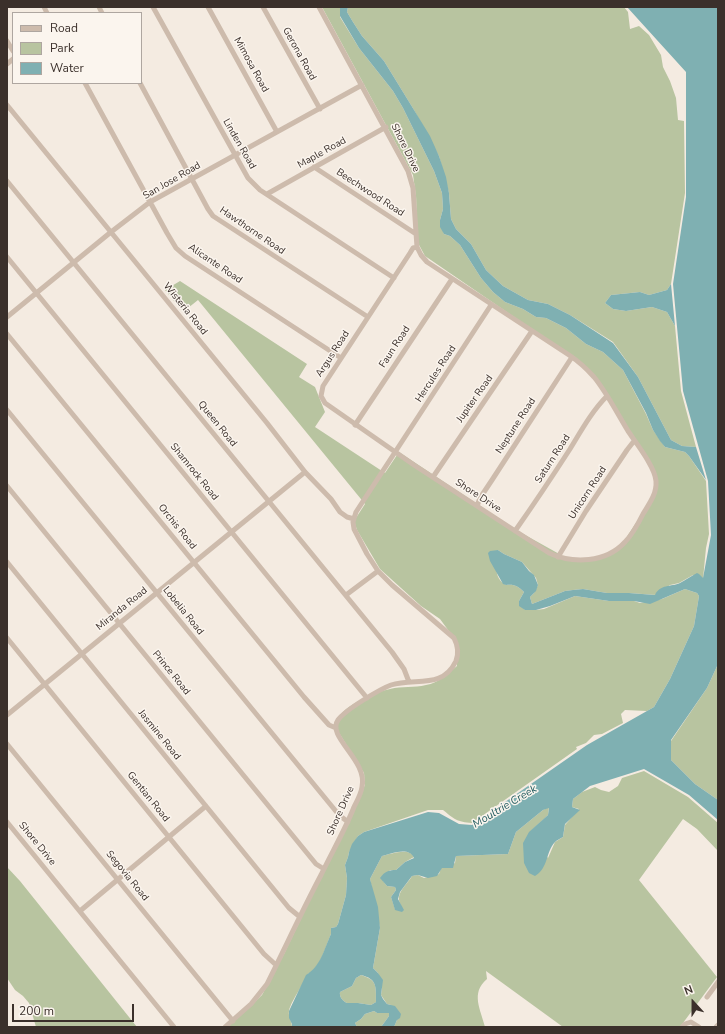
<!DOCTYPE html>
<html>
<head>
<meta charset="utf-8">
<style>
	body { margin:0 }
	#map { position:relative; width:725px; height:1034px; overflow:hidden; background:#f4ebe1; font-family:"Nunito Sans",sans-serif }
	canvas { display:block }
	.frame { position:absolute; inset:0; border:8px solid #3b302b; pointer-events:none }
	.legend { position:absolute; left:12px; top:12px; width:130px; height:72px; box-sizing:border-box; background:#fbf5ee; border:1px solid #aea6a0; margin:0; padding:5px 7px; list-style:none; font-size:12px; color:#3b302b }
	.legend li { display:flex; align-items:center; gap:8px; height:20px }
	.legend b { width:20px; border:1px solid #aea6a0 }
	.north { position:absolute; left:673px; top:982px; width:40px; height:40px; -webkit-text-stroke:3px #fbf5ee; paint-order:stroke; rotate:339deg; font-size:11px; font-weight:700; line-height:16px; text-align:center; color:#3b302b }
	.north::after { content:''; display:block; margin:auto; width:14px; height:18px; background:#3b302b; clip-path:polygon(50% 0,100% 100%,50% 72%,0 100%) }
	.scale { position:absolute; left:12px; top:1004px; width:122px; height:18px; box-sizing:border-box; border:2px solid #3b302b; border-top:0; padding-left:5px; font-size:12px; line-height:14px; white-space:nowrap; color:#3b302b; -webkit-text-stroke:3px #fbf5ee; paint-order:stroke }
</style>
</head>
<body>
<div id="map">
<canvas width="725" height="1034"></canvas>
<div class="frame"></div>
<ul class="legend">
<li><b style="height:5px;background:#cdbbac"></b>Road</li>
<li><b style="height:11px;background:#b8c4a0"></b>Park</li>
<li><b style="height:11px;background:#7fb0b2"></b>Water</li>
</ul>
<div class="north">N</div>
<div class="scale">200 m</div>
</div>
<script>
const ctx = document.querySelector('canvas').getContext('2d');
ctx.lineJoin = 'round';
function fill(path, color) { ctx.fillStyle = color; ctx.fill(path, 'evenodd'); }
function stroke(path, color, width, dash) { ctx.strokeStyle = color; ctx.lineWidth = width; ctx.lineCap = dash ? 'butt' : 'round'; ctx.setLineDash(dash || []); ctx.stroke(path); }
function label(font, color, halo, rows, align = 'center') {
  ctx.font = font + ' "Nunito Sans",sans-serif'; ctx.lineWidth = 3; ctx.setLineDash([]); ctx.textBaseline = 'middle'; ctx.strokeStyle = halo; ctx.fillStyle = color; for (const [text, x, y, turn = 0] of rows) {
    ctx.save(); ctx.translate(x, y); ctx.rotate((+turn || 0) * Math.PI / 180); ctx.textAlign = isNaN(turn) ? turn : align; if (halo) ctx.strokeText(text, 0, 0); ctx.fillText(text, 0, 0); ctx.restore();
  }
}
const green = new Path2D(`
	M322,7H340V17L359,48L393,91L403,108L434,171L442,193L443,209L440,220L444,234L450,236L460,245L481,278L493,292L505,302L523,309L536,317L546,318L566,328L586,344L603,352L623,370L646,414L653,430L665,447L685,452L689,456L706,481L709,534L706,548L703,579L693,575L679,583L670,585L656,595L629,593H607L583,589L573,590L565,591L532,604L530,597L534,593L538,585L536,578L522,562L504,554L498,550C496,562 493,578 506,585C514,584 518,586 524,592L519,601L525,610H536L544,609L575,596L609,601H634L640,603L662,599L685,589L697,593L699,596L694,626L670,679L654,707L647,711L625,710L621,714L623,723L602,734L594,735L586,743L576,747L577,749L472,823C457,822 454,819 443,810H428L364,832L358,836L349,852L348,857L345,865L347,878L346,895L338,924L336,927L331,928V934C326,945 320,969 308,974C304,983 290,1003 289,1011C288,1017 292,1021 292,1027H228L262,995L284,954L365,785L364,773L336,728C336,725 337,721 338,719C344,705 375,692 390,689C402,686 414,688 426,685C439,683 447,674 457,666L454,638L440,619L421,606L380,569L357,530L354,521L365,504L198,300L183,312L165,290L180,281L307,364L299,377L315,387L325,412L315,427L385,473L399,452L518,531L570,560L594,559L615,551L624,541L657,491V479L593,374L533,330L425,256L418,243L416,196L413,175Z
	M348,7H624L628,12L630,29L639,26L649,35L661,55L663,67L670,81L676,98L678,120L684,121L685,193L671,284L667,290L649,295L640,292L611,295L605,303L613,309L626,311L652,307L667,312L675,326L681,391L696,447L682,446L671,440L638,377L613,342L570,315L548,304L528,300L503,286L486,270L471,244L456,229L451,219L449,193L439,156L414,110L384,61L362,36L353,22L347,12Z
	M718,664V800L695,784L671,760V741L707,688Z
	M644,771L688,797L718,823V851L697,829L683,819L639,880L717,977L680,1027H563L486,971L487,979C470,993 481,1010 485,1027H394L397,1020L391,1005L387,1004L381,995L382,988L378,973L373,968L380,928L370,879L382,856C391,854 409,847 414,857L405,862L396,870H390L383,881L387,886L395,887L396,890L391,897L395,909L401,905C394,894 407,885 412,876L418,875L424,878L439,874L441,868L447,867L455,863L456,856L508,854L516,832L543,810L549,807L548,815L530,832L548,858L555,842L563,837L565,825L579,809L572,807L573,799L582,792L595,787L601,790L609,792L618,786L622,778Z
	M7,867L20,881L137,1027H36L29,1003L23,996L15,990L7,978Z
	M361,975C377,980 376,985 376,1002L371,1005L358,1003H347C343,1001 339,997 340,992L352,986L356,978Z
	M374,1011L377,1013H389V1016L381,1027H357L355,1023L361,1019L365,1014Z`);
const water = new Path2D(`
	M340,7H348L347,12L353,22L362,36L384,61L430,136L439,156L446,177L449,193L451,219L456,229L471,244L486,270L503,286L528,300L548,304L570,315L613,343L638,377L671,440L682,446L696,447L706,480L689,456L685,452L665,447L660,441L653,430L646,413L623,370L603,352L586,344L566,328L546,318L536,317L523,309L505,302L493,292L481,278L460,245L450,236L444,234L440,227V220L443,209L442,193L434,171L403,108L393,91L359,48L340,16Z
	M627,7H718V664L707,688L671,740V760L695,784L718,800V820L689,795L644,769L590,786L573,799L572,807L580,810L565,824L563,837C561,838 557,840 555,842C545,853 549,867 535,876L529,873L524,863L523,843L529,832L548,815L549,808L543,810L516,832L508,854L456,856L453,868H442L437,876L428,878L418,875L412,876L400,892L398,899L404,910L402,912L395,910L391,897L396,890L395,887L387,886L380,878C385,871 389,870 396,870L405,862L414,858C409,846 391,854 382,856L370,879L378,907L380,928L373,968L378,973L383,980L381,995L383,999L387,1004L395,1006L401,1014L400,1018L397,1020L394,1027H381L389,1016V1013H377L374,1011L365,1014L361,1019L355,1023L357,1027H292V1024L289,1018V1011L306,975C321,966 324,949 331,934V928L336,927L338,924L346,895L347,878L345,865L348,857L349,852L352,844L358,836L364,832L428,812L439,813L459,824L472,825L587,745L654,707L670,679L694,626L699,596L697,593L685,589L650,604L634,601H609L575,596L550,606L536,610H525L519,606V601L524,592C518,586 514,584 506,585L503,584L490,561L488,553L490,551L498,550L504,554L522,562L529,571L534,575L538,585L536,591L530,597L532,604L565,591L573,590L583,589L607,593H629L655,595C660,584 671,587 680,583C686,580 691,576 697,573L699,574L703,578L711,535L708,481L683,391L673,284L686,197V72ZM361,975C377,979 376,986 376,1002L371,1005L358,1003H347C343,1001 339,997 340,992L352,986L356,978Z
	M671,284L675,326L667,312L652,307L626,311L613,309L605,303L611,295L640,292L649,295L667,290Z`);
const minor = new Path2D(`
	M44,7L47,13
	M99,7L102,13
	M153,7L248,178L260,190L394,278
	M208,7L277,132
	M263,7L320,109
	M319,7L408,171L413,188L417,247L421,255L427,262L569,355C578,361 586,368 594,377C607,393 617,413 628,431C636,443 655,467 656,481C657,494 649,504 643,514C638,524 633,534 625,542C606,563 573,564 549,553L414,465L325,403L321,396L323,386L410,253L413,248L417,247
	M7,41L13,51
	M7,64L13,59
	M85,83L167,233L176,248L185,256L341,358
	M140,83L208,209L213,216L368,317
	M7,105L267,423L305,472L331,499L340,512L347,517L354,519
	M314,167L416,234
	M7,181L392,652L404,669L409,682
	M267,194L386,127
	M7,257L367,698
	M7,317L111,232L150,202L362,85
	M7,334L304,697L329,725L336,728
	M7,410L339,815L348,822
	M355,425L452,279
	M433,477L532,331
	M7,486L316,864L324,869
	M477,506L480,498L492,480L572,357
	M515,531C534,504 552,477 570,449C581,431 592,411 607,396
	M558,557L586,511L627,450L634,441
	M7,562L289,908L300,917
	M346,595L378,571
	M7,638L264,954L276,965
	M7,715L305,472
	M7,744L233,1021
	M7,822L174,1027
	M80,911L206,806
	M707,997L718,982
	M225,1027L251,1004L267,984C285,948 302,911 321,875C332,852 345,830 354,807C357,801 361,794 362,787C368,760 326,737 338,720C345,710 380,689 391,685C415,677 442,690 456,661C459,653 458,646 454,638L392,585L378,571L367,554L354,529L353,522L356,512L491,305
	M682,1027L685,1024L691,1022L699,1027
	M716,1027L718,1025`);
const streetNames = [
	["Gerona Road",299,54,61],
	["Mimosa Road",251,65,61],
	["Linden Road",239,144,60],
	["Shore Drive",405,148,64],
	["Maple Road",322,153,-29],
	["San Jose Road",172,181,-30],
	["Beechwood Road",370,193,33],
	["Hawthorne Road",252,231,34],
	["Alicante Road",215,264,34],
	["Wisteria Road",185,309,51],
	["Faun Road",395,347,-57],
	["Argus Road",333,354,-57],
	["Hercules Road",436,374,-57],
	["Jupiter Road",475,399,-55],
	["Queen Road",217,424,51],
	["Neptune Road",516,426,-57],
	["Saturn Road",553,459,-57],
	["Shamrock Road",194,472,51],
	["Unicorn Road",588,493,-57],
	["Shore Drive",478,496,33],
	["Orchis Road",177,527,51],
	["Miranda Road",122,609,-39],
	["Lobelia Road",183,611,51],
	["Prince Road",171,673,51],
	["Jasmine Road",159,735,51],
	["Gentian Road",148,797,51],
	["Shore Drive",341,811,-66],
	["Shore Drive",37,844,51],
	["Segovia Road",127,876,51]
];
const waterNames = [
	["Moultrie Creek",505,807,-31]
];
fill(green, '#b8c4a0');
fill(water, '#7fb0b2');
stroke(minor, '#cdbbac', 5);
label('10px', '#3b302b', '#fbf5ee', streetNames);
label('italic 11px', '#1f5a5e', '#fbf5ee', waterNames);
</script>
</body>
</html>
